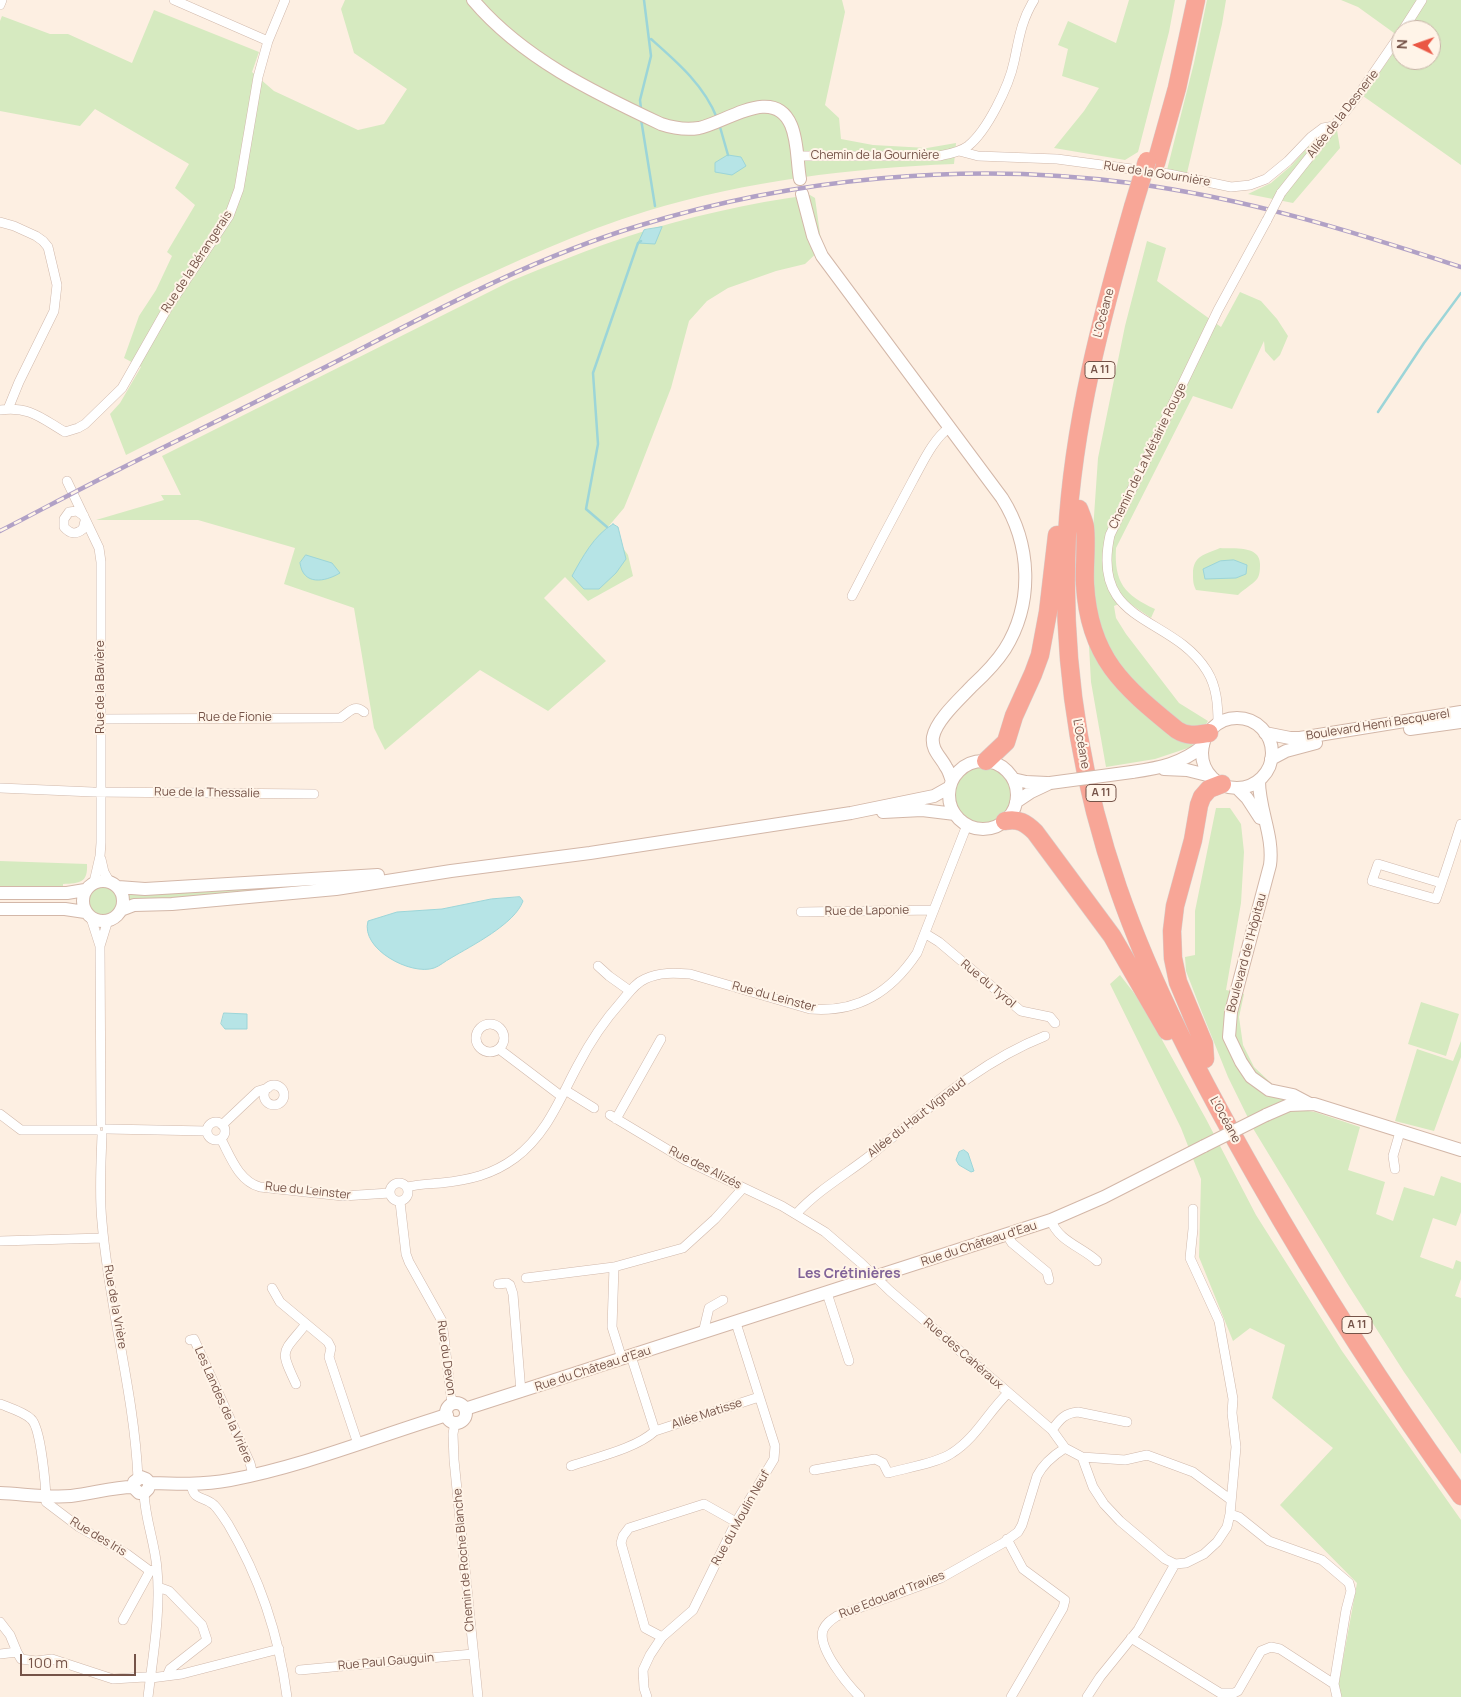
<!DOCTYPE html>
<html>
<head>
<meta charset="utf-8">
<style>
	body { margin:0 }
	#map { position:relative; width:1461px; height:1697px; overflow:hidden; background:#fdefe2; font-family:Manrope,sans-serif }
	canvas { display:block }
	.north { position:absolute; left:1391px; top:20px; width:50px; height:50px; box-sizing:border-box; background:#fff4e8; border:1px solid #c8b4a8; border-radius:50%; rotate:273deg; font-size:14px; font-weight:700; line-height:20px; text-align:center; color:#755348 }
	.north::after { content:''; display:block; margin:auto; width:18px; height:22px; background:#ea5744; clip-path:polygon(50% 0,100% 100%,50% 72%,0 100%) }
	.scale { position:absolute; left:20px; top:1654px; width:116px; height:22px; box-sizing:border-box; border:2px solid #755348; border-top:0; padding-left:6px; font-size:15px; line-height:18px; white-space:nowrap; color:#755348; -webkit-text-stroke:4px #fff4e8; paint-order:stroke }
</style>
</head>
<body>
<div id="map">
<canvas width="1461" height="1697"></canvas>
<div class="north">N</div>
<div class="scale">100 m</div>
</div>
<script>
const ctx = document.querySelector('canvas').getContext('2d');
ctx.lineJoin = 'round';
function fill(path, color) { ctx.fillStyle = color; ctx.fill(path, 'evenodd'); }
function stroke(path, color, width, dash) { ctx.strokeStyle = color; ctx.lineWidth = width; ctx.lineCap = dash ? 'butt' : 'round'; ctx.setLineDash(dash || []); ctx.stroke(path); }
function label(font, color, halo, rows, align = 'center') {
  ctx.font = font + ' Manrope,sans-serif'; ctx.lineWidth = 4; ctx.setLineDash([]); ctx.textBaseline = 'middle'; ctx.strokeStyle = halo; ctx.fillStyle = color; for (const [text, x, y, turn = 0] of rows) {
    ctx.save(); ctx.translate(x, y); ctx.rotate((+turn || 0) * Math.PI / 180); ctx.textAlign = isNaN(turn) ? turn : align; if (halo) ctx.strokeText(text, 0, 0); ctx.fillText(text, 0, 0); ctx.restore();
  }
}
const green = new Path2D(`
	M345,0H842L845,12L825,105L839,118L841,139L873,145L927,148L956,143L954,164C851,168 747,181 647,211C579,232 514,262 450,292L126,455L110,414L120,403L141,367L124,358L139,316L156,290L172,256L167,252L195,205L175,188L189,164L95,109L80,126L0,111V21L2,16L50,34H68L132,63L154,10L259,52L252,72L274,91L358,130L384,124L407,89L354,53L341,9Z
	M1129,0H1175L1169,32L1138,152L1125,160L1054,148L1084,111L1099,88L1062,76L1068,49L1058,45L1068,21L1116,43Z
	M1207,0H1226L1222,24L1187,173L1167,170L1194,63Z
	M1341,0H1461V165L1363,96L1401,42V60H1431V30H1401V38L1358,7Z
	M1337,130L1340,148L1293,203L1248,194L1271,183L1292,165L1308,147Z
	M810,195L815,198L822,248L805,264L776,271L728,288L707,301L689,321L671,388L633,486L624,508L608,527L628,555L633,576L588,601L565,577L544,598L606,661L548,711L480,670L385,750L374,728L354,608L284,584L295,548L198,520H96L164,500L161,495H181L162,456L511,281C550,265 589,249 629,236C687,217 749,203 810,195Z
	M1147,241L1166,248L1157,281L1221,327L1240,292L1261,301L1277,319L1288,336L1280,355L1274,361L1265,351L1264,341L1232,409L1193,396L1116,548C1114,583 1125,595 1155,609L1151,618L1126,601L1114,606L1116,618L1126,634L1179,703L1208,721L1191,747L1155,759L1106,767L1091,682L1089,646L1101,633L1091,580L1092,545L1098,458L1125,326Z
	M1220,548C1233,549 1260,545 1260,564C1260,569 1260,575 1257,579C1252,585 1244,589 1238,595L1196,590C1193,584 1193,580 1193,574C1193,555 1205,555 1220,548Z
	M953 795a29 29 0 1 1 58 0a29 29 0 1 1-58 0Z
	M1216,808H1230L1241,824L1244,852L1241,903L1226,990L1244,994L1239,1017L1243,1045L1254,1067L1272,1084L1287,1089L1295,1109L1315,1112L1360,1127L1348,1170L1385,1182L1376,1214L1393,1221L1404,1187L1434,1196L1441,1176L1461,1183V1212L1456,1226L1433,1218L1420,1257L1453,1269L1456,1260L1461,1262V1279L1455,1296L1461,1298V1454L1404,1372L1347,1283L1254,1130L1228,1077L1201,1010L1186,971L1185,957L1195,955V911Z
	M0,861L87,864C88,883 80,883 63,884V888H0Z
	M367,880L126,905L124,892Z
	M87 901a15 15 0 1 1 30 0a15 15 0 1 1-30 0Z
	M1120,975L1141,1002L1206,1119L1256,1215L1342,1351L1461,1520V1697H1332L1338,1687L1357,1583L1280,1505L1333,1448L1272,1398L1285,1345L1250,1328L1233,1341L1199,1257L1201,1179L1181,1128L1110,984Z
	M1421,1002L1459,1014L1446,1056L1408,1044Z
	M1461,1041V1057L1434,1131L1395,1121L1417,1049L1453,1061Z`);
const water = new Path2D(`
	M728,155L741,157L746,166L732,175L715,172V163Z
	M662,227L655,244L638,243L644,230Z
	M613,524L618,527L626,559L616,573L599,589H584L572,576C582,558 594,535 613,524Z
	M306,555L332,563L340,573C325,582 303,586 300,563Z
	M1234,560L1247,565L1246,574L1236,578L1205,579L1203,569L1220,561Z
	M520,897L523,901C515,924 471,946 451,958C445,961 440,966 434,968C411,976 360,949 368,921L397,912L442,909L491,899Z
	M224,1013L247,1014V1029H225L221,1024Z
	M964,1150L968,1153L974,1171L971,1172L959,1165L956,1160L959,1152Z`);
const stream = new Path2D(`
	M651,39C677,62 704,85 717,118
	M641,109L640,100L651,56L644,0
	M641,119L655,206
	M720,127L728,155
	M1378,412L1424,343L1461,293
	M607,527L586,509L598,444L593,373L638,243L641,241`);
const street = new Path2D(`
	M174,0L268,41
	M0,5L2,0
	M1403,30L1422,0
	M959,151L978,156L1057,159L1169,174L1231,187L1250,185L1266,179L1288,161L1311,137L1323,128L1334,126
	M797,156H939C949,154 960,152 968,146C987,131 1009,86 1014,62C1019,39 1021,21 1034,0
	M1281,193L1357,97L1401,33
	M0,222L14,226L36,236L43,241L48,247L57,285L54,311L19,382L8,409
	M0,410C30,406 41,418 65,432L78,428L85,424L122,388L168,307L229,216L239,189L258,77L268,41L285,0
	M67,481L99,548L101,562V843L100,856L94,882
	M84,516L77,511L69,512L64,519V527C70,534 76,535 83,529L85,521
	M852,596C872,557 892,519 913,480C923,462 933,439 950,427
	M100,719L340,718C349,713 354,703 364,712
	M1218,724C1218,706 1217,687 1207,671C1172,614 1090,626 1110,535L1218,310L1267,220
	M0,788L93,792L314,794
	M101,859L104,872L109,881
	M1441,883L1378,864L1372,881L1436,899C1445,874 1453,849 1461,824
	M801,912L934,910
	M91,918L100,946
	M926,934L939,942L1021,1011L1050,1017L1055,1023
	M598,966L609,976L630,991
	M476 1038a14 14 0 1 1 28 0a14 14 0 1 1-28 0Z
	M499,1049L561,1096
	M264 1095a10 10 0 1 1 20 0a10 10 0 1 1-20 0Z
	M565,1090L594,1108
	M0,1114L21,1130H96
	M610,1115L685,1160L782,1206L825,1232L861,1263L890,1291L1052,1430L1065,1448L1082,1457L1093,1487L1104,1504L1120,1521L1165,1559L1175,1564L1186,1563L1204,1554L1217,1542L1227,1527L1230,1514L1236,1447L1232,1413L1233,1399L1219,1321L1190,1258L1193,1229V1209
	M616,1119L661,1039
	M207 1131a9 9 0 1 1 18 0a9 9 0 1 1-18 0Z
	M101,1123L100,946L108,920
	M222,1125L258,1091L268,1088
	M107,1129L207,1131
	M102,1135C101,1163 99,1194 102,1222C109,1308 134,1391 138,1478
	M221,1139C231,1158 239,1181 260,1187L343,1196L390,1193
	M1395,1169L1393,1156L1400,1132
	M390 1192a9 9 0 1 1 18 0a9 9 0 1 1-18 0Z
	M407,1187C419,1184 430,1184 441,1183C469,1180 492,1175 515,1158C547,1134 560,1098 578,1065C590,1042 604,1021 621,1002C628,994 635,983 645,979C659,972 675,973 690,974L810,1009C858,1013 891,992 917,953L967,825
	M400,1202L406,1254L409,1262L442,1321L452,1404
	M797,1213C818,1190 847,1174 872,1154C927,1110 979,1062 1045,1036
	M1051,1220C1058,1241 1082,1247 1097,1261
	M1007,1235L1012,1243L1047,1272L1049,1280
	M0,1241L103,1238
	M614,1267L612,1327L622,1359
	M526,1278L614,1267L683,1248L715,1219L743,1188
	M498,1284L507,1283L510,1285L513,1294L521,1392
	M272,1288L280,1302L328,1342L331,1348L329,1357L358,1444
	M827,1293L849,1361
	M703,1333L709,1308L723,1300
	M190,1340L194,1339L250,1463L253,1475
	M631,1356L655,1431
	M296,1384C279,1348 282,1354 306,1324
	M0,1404C10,1408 24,1412 31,1419C41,1427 46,1488 46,1502L79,1527L127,1554L150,1571L157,1569
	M455,1422L453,1434L454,1460L478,1697
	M1052,1430C1060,1419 1065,1413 1078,1412L1127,1422
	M1082,1457L1125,1460L1147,1455L1193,1472L1231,1500
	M571,1466C597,1457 635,1449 655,1431L759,1397
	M814,1470L875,1459L883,1463L888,1473C906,1468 938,1463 952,1453C976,1438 988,1412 1008,1393
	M191,1484C194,1502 203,1495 214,1505C219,1510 224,1518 228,1524C260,1578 279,1635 287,1697
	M144,1493C145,1519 155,1543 157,1569C161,1611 153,1655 148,1697
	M1230,1514L1239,1517L1269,1541L1322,1560L1349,1583L1351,1591L1346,1610L1334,1684L1337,1697
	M1007,1539L1023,1569L1065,1600L1063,1608L1011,1697
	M158,1587L169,1591L202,1625L207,1640L170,1669L167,1676
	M123,1620L150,1571
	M0,1622L10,1635L17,1652L21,1659L36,1661L52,1659L113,1679L145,1677L151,1678L182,1674L279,1649
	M662,1637L645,1628L621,1543L623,1536L629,1528L704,1504L736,1522
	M1131,1638L1220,1693H1234L1238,1691L1261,1651L1271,1647L1280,1649L1334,1684
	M0,1654L17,1652
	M300,1670L473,1654
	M647,1697L644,1688L643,1670L650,1655L662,1637L693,1610L736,1522L774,1459L775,1446L736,1323
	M860,1697C848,1685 817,1648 823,1630C826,1623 831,1620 837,1616L941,1578L1003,1543L1018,1532L1022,1525L1037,1476C1043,1464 1054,1455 1065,1448
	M1087,1697L1100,1677L1138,1630L1175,1564`);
const secondary = new Path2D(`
	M473,0C522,58 593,92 661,124C673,128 686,130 699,128C727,122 774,85 791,125C798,141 797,162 800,179
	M802,194L813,236L822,256L1002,498C1031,544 1034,602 1005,649C996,663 984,675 972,686C961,698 936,720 933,737C931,750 941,757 946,767C949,771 950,776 952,781
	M1202 753a35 35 0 1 1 70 0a35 35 0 1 1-70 0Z
	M1410,729L1461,722
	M1265,733L1290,738H1300L1461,712
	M1271,759L1286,751L1316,743
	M949 795a34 34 0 1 1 68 0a34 34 0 1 1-68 0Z
	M1164,769L1187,770L1211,776
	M1132,772C1160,768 1181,764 1203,746
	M1013,779L1026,782L1047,783
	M1259,781C1259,810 1274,836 1270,865L1231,1012L1229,1037L1241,1062L1251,1077L1269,1090L1293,1095L1310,1104
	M1237,788L1247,798L1260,818
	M1016,802L1031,792L1050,783
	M883,812L922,810L955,814
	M83 901a20 20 0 1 1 40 0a20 20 0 1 1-40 0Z
	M118,887L145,889L378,875
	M0,893H67L85,890
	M0,909H65L85,912
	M121,910L134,905L172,904L336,889L451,871L590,853L851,813L934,796L950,787
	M1266,1115L1289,1105L1314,1104L1461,1150
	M446 1413a10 10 0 1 1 20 0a10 10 0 1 1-20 0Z
	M465,1409L1051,1220L1104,1197L1204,1146
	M150,1483C176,1484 203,1485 230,1480C304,1466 375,1437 447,1415
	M133,1487L134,1482L141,1477L146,1479L150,1483
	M133,1487L139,1493H144L148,1489L150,1483
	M0,1493C24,1494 47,1498 71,1496C92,1494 112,1487 133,1487`);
const highway = new Path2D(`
	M1156,163L1177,88L1196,0
	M1133,207C1102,315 1073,423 1067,536C1061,655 1079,775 1118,888C1153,989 1204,1085 1257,1178C1319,1287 1387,1394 1461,1496
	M1079,509C1081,515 1084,521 1085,527C1087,546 1084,566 1085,584C1089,658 1123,686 1177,730C1188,737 1196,735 1209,733
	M986,761L1006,742L1014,716L1033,674L1040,655L1048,612L1057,535
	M1005,821C1018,818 1026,823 1035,832L1112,936L1167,1031
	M1205,1059L1204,1044L1178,982L1173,958L1172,931L1175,906L1193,840L1199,805L1202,797L1209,789L1222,784`);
const rail = new Path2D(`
	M0,531C39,511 78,490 118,470C194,432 271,395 347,356C442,307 536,257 638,226C793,178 968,161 1130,183C1246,198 1351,231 1461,267`);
const streetBridge = new Path2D(`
	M1267,220L1281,193`);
const secondaryBridge = new Path2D(`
	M1050,783L1132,772
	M1204,1146L1266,1115`);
const highwayBridge = new Path2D(`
	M1133,207L1147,161`);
const shields = [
	[1100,370,30],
	[1101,793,30],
	[1357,1325,30]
];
const shieldNames = [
	["A 11",1100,370],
	["A 11",1101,793],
	["A 11",1357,1325]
];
const streetNames = [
	["Allée de la Desnerie",1343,114,-52],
	["Chemin de la Gournière",875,156],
	["Rue de la Gournière",1157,174,9],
	["Rue de la Bérangerais",197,262,-57],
	["L’Océane",1104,313,-75],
	["Chemin de La Métairie Rouge",1148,456,-64],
	["Rue de la Bavière",101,687,-90],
	["Rue de Fionie",235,718],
	["Boulevard Henri Becquerel",1378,725,-9],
	["L’Océane",1081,744,80],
	["Rue de la Thessalie",207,793,1],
	["Rue de Laponie",867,911,-1],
	["Boulevard de l'Hôpitau",1247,953,-75],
	["Rue du Tyrol",988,984,40],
	["Rue du Leinster",774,997,15],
	["Allée du Haut Vignaud",917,1118,-38],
	["L’Océane",1225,1120,61],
	["Rue des Alizés",705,1168,27],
	["Rue du Leinster",308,1191,6],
	["Rue du Château d'Eau",979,1244,-18],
	["Rue de la Vrière",115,1307,80],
	["Rue des Cahéraux",963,1354,41],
	["Rue du Devon",446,1358,82],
	["Rue du Château d'Eau",593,1369,-18],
	["Les Landes de la Vrière",223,1405,66],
	["Allée Matisse",707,1414,-18],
	["Rue du Moulin Neuf",741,1518,-61],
	["Rue des Iris",98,1537,31],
	["Chemin de Roche Blanche",464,1560,-95],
	["Rue Edouard Travies",892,1595,-21],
	["Rue Paul Gauguin",386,1662,-5]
];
const neighbourhoodNames = [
	["Les Crétinières",849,1274]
];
fill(green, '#d6eac0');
fill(water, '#b6e4e6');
stroke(water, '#9cd5d8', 1);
stroke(stream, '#9cd5d8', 2.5);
stroke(street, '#d0b8ab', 10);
stroke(secondary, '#d3b7a8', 14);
stroke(highway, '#d8cfcc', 19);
stroke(street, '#fff', 9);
stroke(secondary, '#fff', 12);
stroke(highway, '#f8a697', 18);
stroke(rail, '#b1a1c6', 4.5);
stroke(rail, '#fff4e8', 2.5, [8]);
stroke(streetBridge, '#d0b8ab', 10, []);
stroke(secondaryBridge, '#d3b7a8', 14, []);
stroke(highwayBridge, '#d8cfcc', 19, []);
stroke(streetBridge, '#fff', 9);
stroke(secondaryBridge, '#fff', 12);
stroke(highwayBridge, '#f8a697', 18);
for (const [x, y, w] of shields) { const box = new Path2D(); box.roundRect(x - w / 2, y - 8.5, w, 17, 4); ctx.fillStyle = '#fff4e8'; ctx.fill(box); stroke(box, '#755348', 1); }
label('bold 11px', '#755348', null, shieldNames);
label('12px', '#755348', '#fff4e8', streetNames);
label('bold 14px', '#816398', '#fff4e8', neighbourhoodNames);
</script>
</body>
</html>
